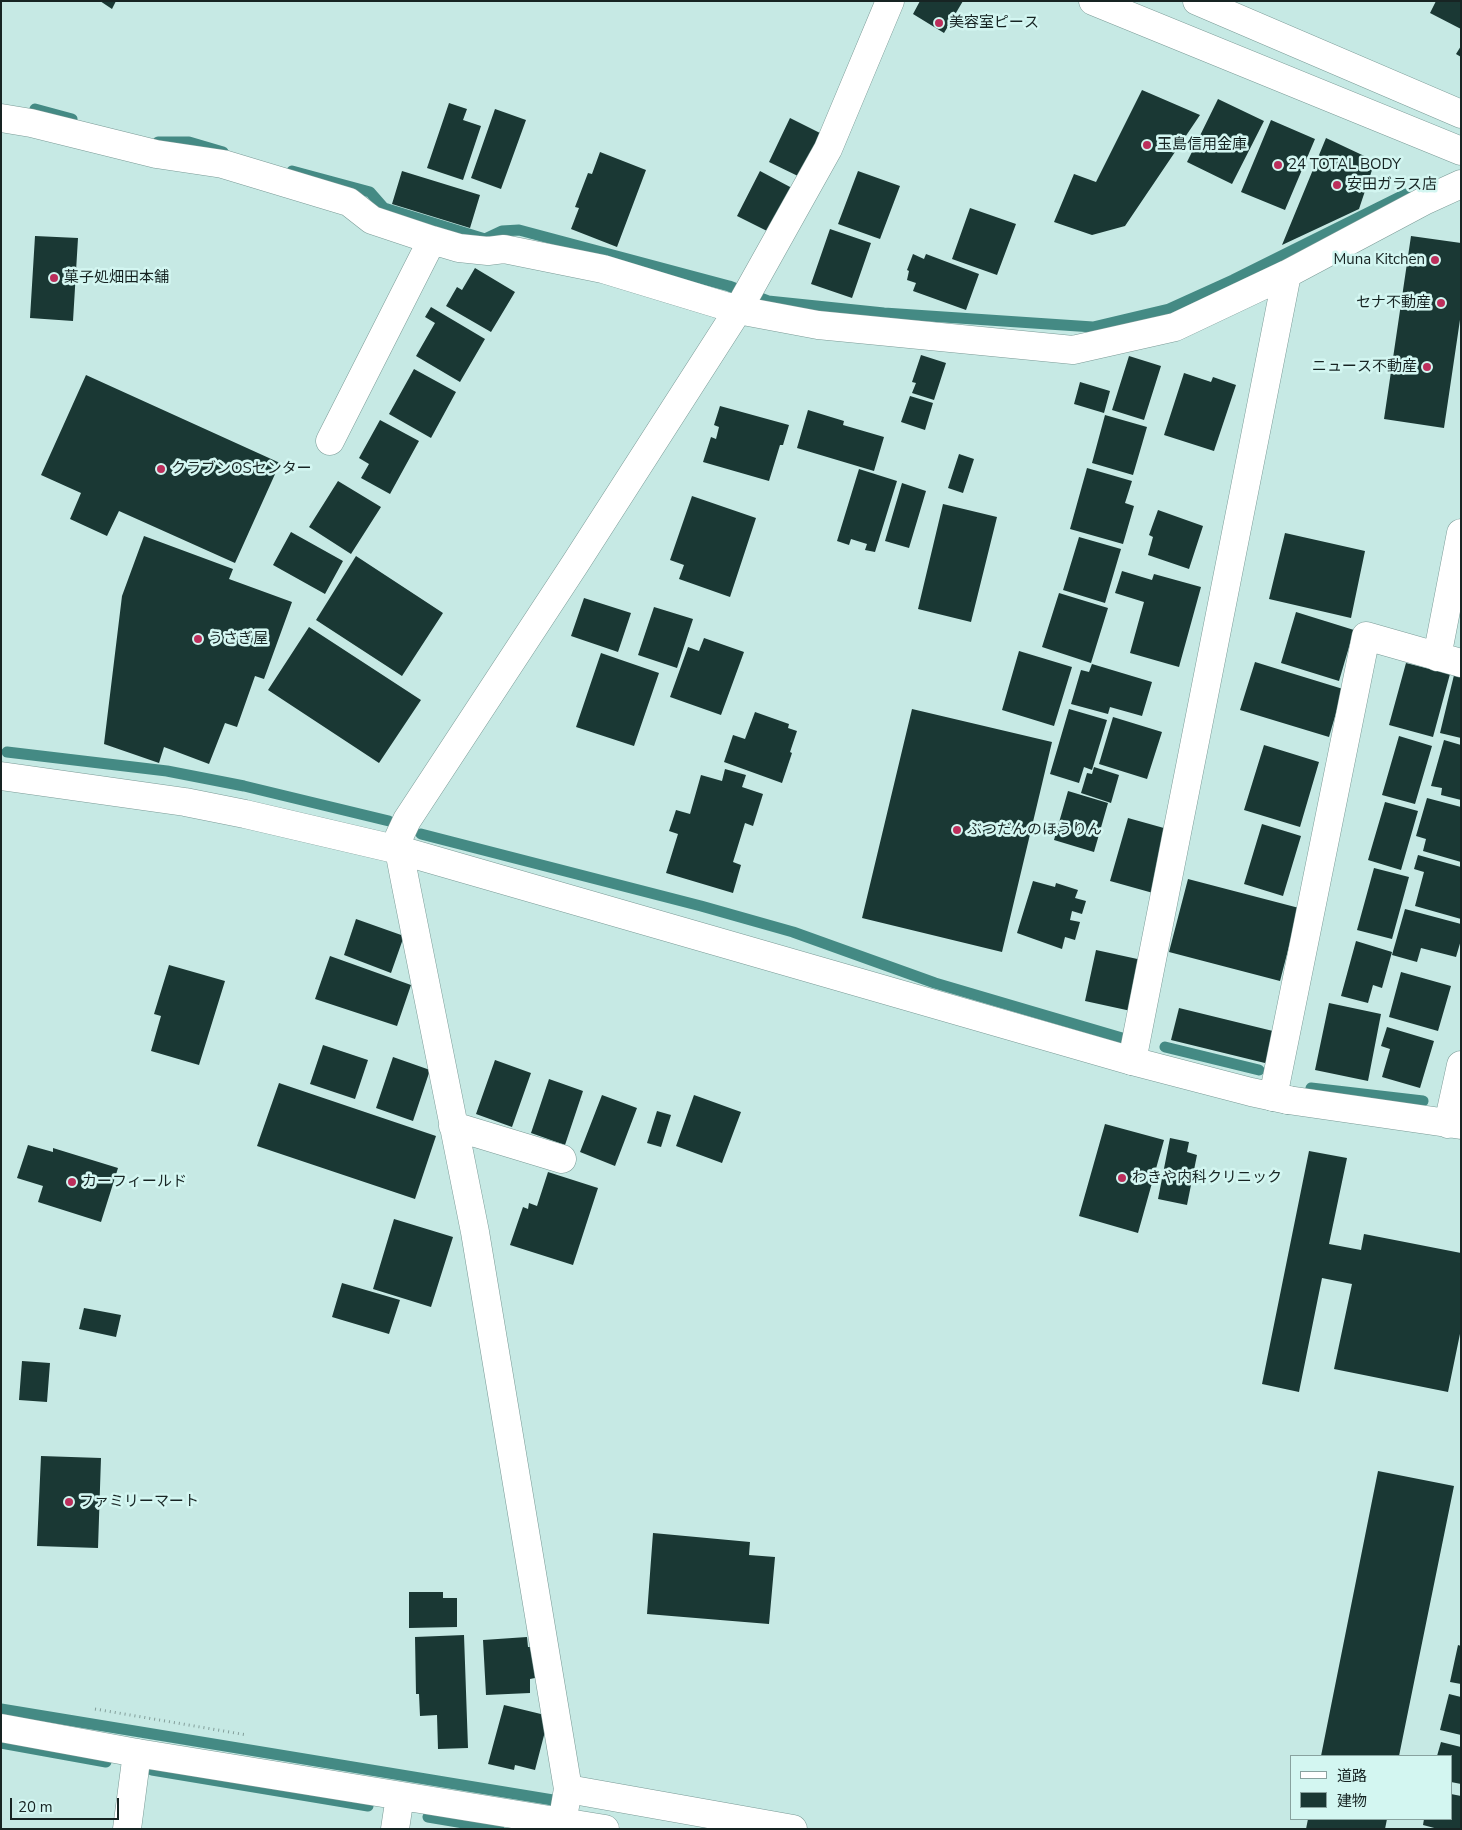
<!DOCTYPE html>
<html>
<head>
<meta charset="utf-8">
<style>
	body { margin:0 }
	#map { position:relative; width:1462px; height:1830px; overflow:hidden; background:#c6e9e4; font-family:"Nunito Sans","Noto Sans JP",sans-serif }
	canvas { display:block }
	.frame { position:absolute; inset:0; border:2px solid #172423; pointer-events:none }
	.legend { position:absolute; left:1290px; top:1755px; width:162px; height:65px; box-sizing:border-box; background:#d3f6f1; border:1px solid #88a29f; margin:0; padding:6px 9px; list-style:none; font-size:15px; color:#172423 }
	.legend li { display:flex; align-items:center; gap:10px; height:25px }
	.legend b { width:25px; border:1px solid #88a29f }
	.scale { position:absolute; left:10px; top:1798px; width:109px; height:22px; box-sizing:border-box; border:2px solid #172423; border-top:0; padding-left:6px; font-size:15px; line-height:18px; white-space:nowrap; color:#172423; -webkit-text-stroke:4px #d3f6f1; paint-order:stroke }
</style>
</head>
<body>
<div id="map">
<canvas width="1462" height="1830"></canvas>
<div class="frame"></div>
<ul class="legend">
<li><b style="height:6px;background:#fff"></b>道路</li>
<li><b style="height:14px;background:#1a3834"></b>建物</li>
</ul>
<div class="scale">20 m</div>
</div>
<script>
const ctx = document.querySelector('canvas').getContext('2d');
ctx.lineJoin = 'round';
function stroke(path, color, width, dash) { ctx.strokeStyle = color; ctx.lineWidth = width; ctx.lineCap = dash ? 'butt' : 'round'; ctx.setLineDash(dash || []); ctx.stroke(path); }
function fill(path, color) { ctx.fillStyle = color; ctx.fill(path, 'evenodd'); }
function label(font, color, halo, rows, align = 'center') {
  ctx.font = font + ' "Nunito Sans","Noto Sans JP",sans-serif'; ctx.lineWidth = 5; ctx.setLineDash([]); ctx.textBaseline = 'middle'; ctx.strokeStyle = halo; ctx.fillStyle = color; for (const [text, x, y, turn = 0] of rows) {
    ctx.save(); ctx.translate(x, y); ctx.rotate((+turn || 0) * Math.PI / 180); ctx.textAlign = isNaN(turn) ? turn : align; if (halo) ctx.strokeText(text, 0, 0); ctx.fillText(text, 0, 0); ctx.restore();
  }
}
const stream = new Path2D(`
	M35,109L72,119
	M158,142H189L223,152
	M292,171L370,192L384,208L485,239L502,231L519,230L729,286L768,301L884,313L1093,327L1169,309L1233,280L1406,194
	M7,752L167,771L244,786L389,821
	M421,834L701,906L793,932L935,983L1122,1038
	M1165,1047L1259,1070
	M1311,1088L1423,1101
	M1,1709L565,1802
	M1,1743L106,1762
	M152,1770L368,1806
	M428,1817L499,1829`);
const building = new Path2D(`
	M100,1H116L112,9Z
	M920,1H963L944,33L913,14Z
	M1436,1H1461V29L1430,13Z
	M1461,46V57L1456,54Z
	M1142,90L1200,115L1125,226L1092,235L1054,222L1074,174L1096,182Z
	M1218,99L1264,121L1232,184L1187,162Z
	M449,103L467,109L463,120L481,126L463,180L427,168Z
	M495,109L526,120L501,189L471,178Z
	M790,118L824,135L802,178L769,162Z
	M1271,120L1315,139L1285,210L1241,192Z
	M1326,138L1375,161L1359,209L1282,245Z
	M600,152L646,170L617,247L571,229L579,208L575,207L588,173L592,174Z
	M402,171L480,195L470,228L392,204Z
	M760,171L792,188L769,232L737,216Z
	M858,171L900,186L880,239L838,224Z
	M970,208L1016,224L997,275L952,259Z
	M830,229L871,243L852,298L811,284Z
	M35,236L78,238L73,321L30,318Z
	M1411,236L1461,243V313L1444,428L1384,419Z
	M913,254L924,259L926,254L979,274L966,310L913,291L916,283L907,280L909,271L907,270Z
	M475,268L515,292L491,332L446,306L457,287L462,290Z
	M431,307L485,339L460,382L416,356L435,323L425,317Z
	M921,355L946,363L934,400L912,393L916,383L912,382Z
	M1129,356L1161,366L1144,420L1112,410Z
	M414,369L456,392L431,438L389,414Z
	M1184,373L1211,382L1213,377L1236,385L1214,451L1164,435Z
	M86,375L280,463L235,563L119,511L107,536L70,519L81,493L41,475Z
	M1080,382L1110,391L1104,413L1074,404Z
	M910,396L933,403L925,430L901,422Z
	M720,406L789,425L783,445H780L769,481L703,462L711,437L716,439L719,427L714,425Z
	M808,410L844,421L843,425L884,437L874,471L797,448Z
	M1105,415L1147,427L1133,475L1092,463Z
	M380,420L419,441L390,494L361,478L369,464L359,458Z
	M959,454L974,459L963,493L948,488Z
	M1087,468L1132,481L1125,503L1134,506L1123,544L1070,529Z
	M859,469L897,481L875,552L865,550L867,544L851,539L849,545L837,541Z
	M338,481L381,507L351,554L309,527Z
	M902,483L926,491L909,548L885,541Z
	M692,496L756,518L730,597L679,579L684,565L670,560Z
	M943,504L997,517L971,622L918,609Z
	M1158,510L1203,526L1189,569L1148,555L1153,537L1149,535Z
	M291,532L343,561L325,594L273,565Z
	M1285,533L1365,551L1351,618L1269,599Z
	M144,536L233,569L229,579L292,602L264,679L255,676L237,727L225,723L209,764L164,747L159,763L104,744L122,596Z
	M1079,537L1121,549L1105,603L1063,590Z
	M356,556L443,613L402,676L316,620Z
	M1122,571L1152,580L1154,574L1201,587L1179,667L1130,653L1144,602L1115,593Z
	M1059,593L1108,608L1091,663L1042,647Z
	M584,598L631,613L618,652L571,636Z
	M654,607L693,619L677,668L638,655Z
	M1296,612L1354,630L1339,681L1281,663Z
	M309,627L421,700L379,763L268,690Z
	M704,638L744,652L721,715L670,697L688,647L699,651Z
	M1019,651L1072,667L1054,726L1002,710Z
	M601,653L659,673L634,746L576,727Z
	M1255,662L1343,689L1329,737L1240,710Z
	M1406,663L1450,674L1433,737L1389,725Z
	M1092,664L1152,682L1142,716L1110,707L1108,714L1071,704L1081,670L1089,672Z
	M1454,675L1461,677V738L1440,733Z
	M912,709L1052,742L1002,952L862,918Z
	M1069,709L1107,720L1092,770L1084,767L1079,783L1050,774Z
	M755,712L789,724L788,728L797,731L790,752L792,753L782,783L724,762L733,735L745,739Z
	M1113,717L1162,732L1147,779L1099,764Z
	M1399,736L1432,746L1415,804L1382,795Z
	M1444,740L1461,745V800L1441,795L1442,788L1431,786Z
	M1264,745L1319,762L1300,827L1244,810Z
	M1094,767L1119,775L1111,803L1081,793L1087,773L1092,774Z
	M725,769L746,775L742,787L763,794L753,826L745,823L733,862L741,865L733,893L666,873L678,834L669,831L676,810L690,814L701,775L722,781Z
	M1068,791L1108,803L1094,852L1054,840Z
	M1427,798L1461,807V862L1423,851L1426,839L1416,836Z
	M1385,802L1418,811L1401,870L1368,860Z
	M1128,818L1171,830L1153,893L1110,881Z
	M1262,824L1301,836L1283,896L1244,884Z
	M1418,855L1461,867V919L1415,906L1424,872L1414,869Z
	M1374,868L1409,877L1392,939L1357,930Z
	M1188,879L1299,908L1280,981L1169,952Z
	M1033,881L1055,887L1056,883L1078,890L1075,898L1086,901L1082,914L1072,911L1070,920L1080,922L1075,940L1065,937L1062,949L1017,933Z
	M1405,909L1461,924V940L1456,957L1421,948L1417,962L1392,955Z
	M356,919L404,936L391,973L344,955Z
	M1356,941L1392,952L1382,988L1373,985L1368,1003L1341,996Z
	M1096,950L1142,960L1131,1011L1085,1001Z
	M330,956L411,985L397,1026L315,999Z
	M169,965L225,981L199,1065L151,1051L161,1016L154,1014Z
	M1401,972L1451,986L1438,1031L1389,1017Z
	M1329,1003L1381,1014L1368,1081L1315,1070Z
	M1179,1008L1277,1032L1269,1064L1171,1040Z
	M1387,1027L1434,1041L1420,1088L1382,1077L1390,1049L1381,1046Z
	M323,1045L368,1060L355,1099L310,1084Z
	M393,1057L430,1070L413,1121L376,1108Z
	M495,1060L531,1073L512,1127L476,1114Z
	M549,1079L583,1091L565,1145L531,1133Z
	M279,1083L436,1136L415,1199L257,1146Z
	M602,1095L637,1108L615,1166L580,1152Z
	M694,1095L741,1112L722,1163L676,1146Z
	M657,1111L671,1115L661,1147L647,1143Z
	M1105,1124L1164,1140L1138,1233L1079,1216Z
	M1170,1138L1189,1142L1187,1152L1197,1155L1187,1205L1158,1199Z
	M28,1145L53,1152V1148L118,1168L101,1222L38,1202L43,1186L17,1178Z
	M1309,1151L1347,1158L1329,1244L1361,1250L1364,1234L1461,1253V1329L1448,1392L1334,1369L1352,1284L1322,1278L1299,1392L1262,1384Z
	M548,1172L598,1188L573,1265L510,1245L523,1207L528,1209L529,1203L537,1206Z
	M394,1219L453,1237L431,1307L373,1289Z
	M342,1283L400,1300L389,1334L332,1317Z
	M84,1308L121,1315L116,1337L79,1329Z
	M22,1361L50,1363L47,1402L19,1400Z
	M41,1456L101,1458L98,1548L37,1546Z
	M1378,1471L1454,1486L1399,1756H1321Z
	M653,1533L750,1542L749,1555L775,1557L769,1624L647,1614Z
	M409,1592H443V1598H457V1627L409,1628Z
	M464,1635L468,1748L438,1749L437,1715L420,1716L419,1694H416L415,1637Z
	M527,1637L528,1647H533L535,1678L530,1679V1693L486,1695L483,1640Z
	M1458,1645L1461,1646V1684L1450,1682Z
	M1449,1694L1461,1697V1735L1440,1730Z
	M504,1705L549,1716L535,1770L515,1765L514,1770L488,1764Z
	M1441,1742L1461,1747V1784L1451,1782V1756H1437Z
	M1451,1794L1461,1796V1829H1438L1423,1825L1424,1819H1451Z
	M1308,1819H1387L1385,1829H1306Z`);
const path = new Path2D(`
	M95,1709L247,1735`);
const minor = new Path2D(`
	M1,118L31,123L156,154L223,164L349,202L372,220L432,240L459,248L488,251L504,249L603,269L738,310L818,325L1073,350L1175,327L1287,274L1426,200L1461,184
	M330,441L432,240
	M1437,657L1461,533
	M1132,1061L1287,274
	M1273,1097L1366,636L1461,663
	M1288,1100L1461,1125
	M1448,1124L1461,1065
	M453,1126L562,1159
	M1,1728L137,1753L605,1829
	M568,1789L793,1829
	M127,1829L137,1753
	M395,1829L400,1796
	M561,1829L568,1789L475,1232L405,881L399,850V837L407,820L575,564L738,310L828,149L890,1`);
const tertiary = new Path2D(`
	M1093,1L1461,151
	M1197,1L1461,114
	M1,776L185,802L245,814L399,850L1132,1061L1251,1092L1288,1100`);
const markers = [
	[939,23,5,"#bc2e5b"],
	[1147,145,5,"#bc2e5b"],
	[1278,165,5,"#bc2e5b"],
	[1337,185,5,"#bc2e5b"],
	[1435,260,5,"#bc2e5b"],
	[54,278,5,"#bc2e5b"],
	[1441,303,5,"#bc2e5b"],
	[1427,367,5,"#bc2e5b"],
	[161,469,5,"#bc2e5b"],
	[198,639,5,"#bc2e5b"],
	[957,830,5,"#bc2e5b"],
	[1122,1178,5,"#bc2e5b"],
	[72,1182,5,"#bc2e5b"],
	[69,1502,5,"#bc2e5b"]
];
const poiNames = [
	["美容室ピース",949,23],
	["玉島信用金庫",1157,145],
	["24 TOTAL BODY",1288,165],
	["安田ガラス店",1347,185],
	["Muna Kitchen",1425,260,"right"],
	["菓子処畑田本舗",64,278],
	["セナ不動産",1431,303,"right"],
	["ニュース不動産",1417,367,"right"],
	["クラブンOSセンター",171,469],
	["うさぎ屋",208,639],
	["ぶつだんのほうりん",967,830],
	["わきや内科クリニック",1132,1178],
	["カーフィールド",82,1182],
	["ファミリーマート",79,1502]
];
stroke(stream, '#448a84', 11);
fill(building, '#1a3834');
stroke(minor, '#7a9a96', 29);
stroke(tertiary, '#7a9a96', 29);
stroke(path, '#839e9a', 3, [1, 4]);
stroke(minor, '#fff', 28);
stroke(tertiary, '#fff', 28);
for (const [x, y, r, color] of markers) { const dot = new Path2D(); dot.arc(x, y, r, 0, 2 * Math.PI); ctx.fillStyle = color; ctx.fill(dot); stroke(dot, '#d3f6f1', 2); }
label('15px', '#172423', '#d3f6f1', poiNames, 'left');
</script>
</body>
</html>
